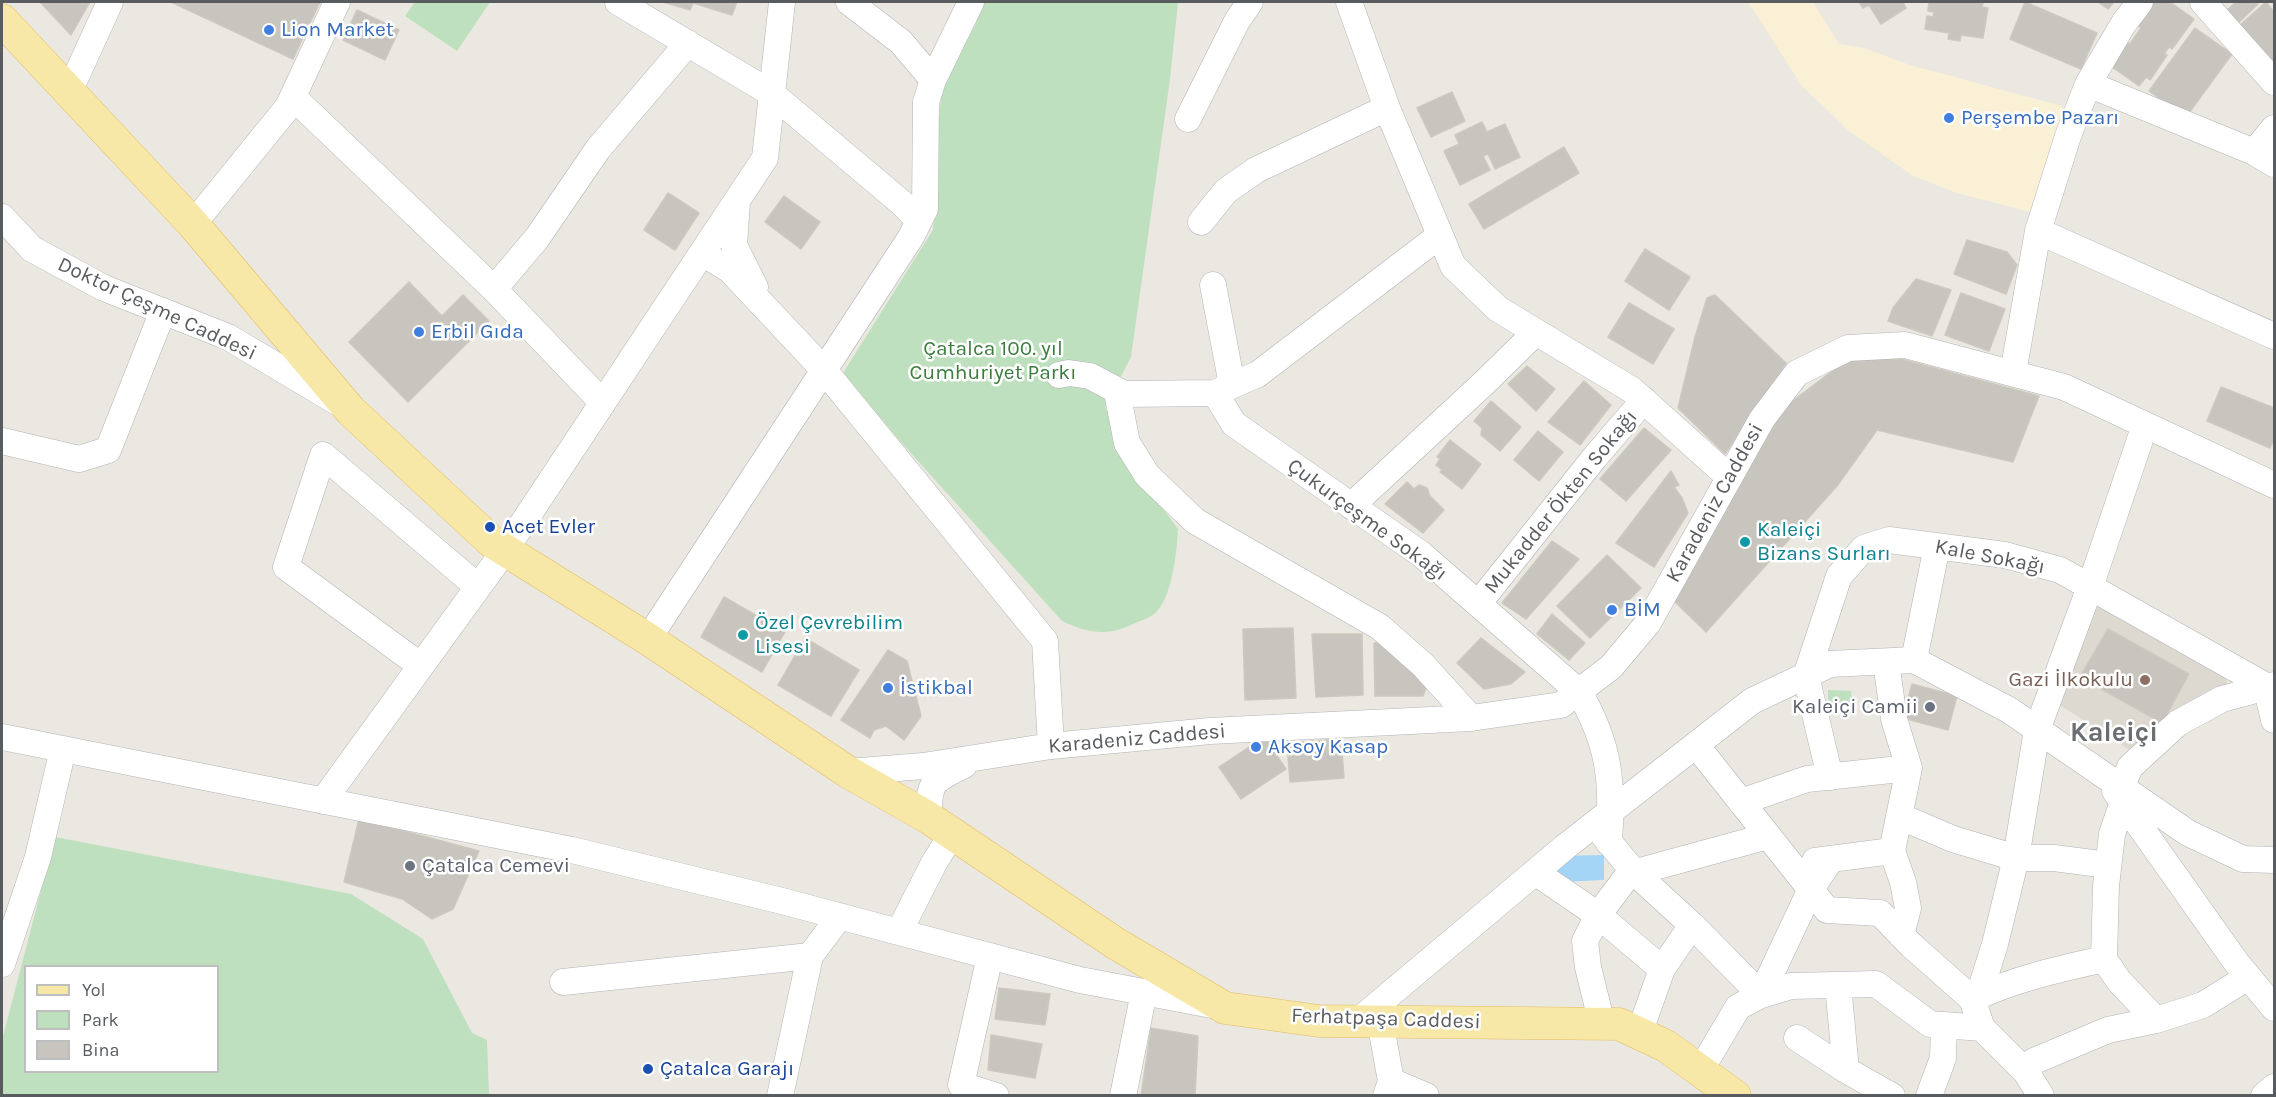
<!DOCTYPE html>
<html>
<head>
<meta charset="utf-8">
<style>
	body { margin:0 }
	#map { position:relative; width:2276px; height:1097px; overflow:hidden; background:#eae8e0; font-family:Karla,sans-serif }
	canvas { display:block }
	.frame { position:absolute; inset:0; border:3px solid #595c5f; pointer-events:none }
	.legend { position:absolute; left:24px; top:965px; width:195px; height:108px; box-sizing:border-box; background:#fff; border:2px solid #bdbebf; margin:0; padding:8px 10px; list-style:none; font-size:18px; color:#595c5f }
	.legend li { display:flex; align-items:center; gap:12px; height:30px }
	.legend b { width:30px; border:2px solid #bdbebf }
</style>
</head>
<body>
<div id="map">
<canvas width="2276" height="1097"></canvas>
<div class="frame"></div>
<ul class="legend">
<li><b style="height:8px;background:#f7e8a8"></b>Yol</li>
<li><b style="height:16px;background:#bfe0be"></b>Park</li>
<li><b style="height:16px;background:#c8c4be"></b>Bina</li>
</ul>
</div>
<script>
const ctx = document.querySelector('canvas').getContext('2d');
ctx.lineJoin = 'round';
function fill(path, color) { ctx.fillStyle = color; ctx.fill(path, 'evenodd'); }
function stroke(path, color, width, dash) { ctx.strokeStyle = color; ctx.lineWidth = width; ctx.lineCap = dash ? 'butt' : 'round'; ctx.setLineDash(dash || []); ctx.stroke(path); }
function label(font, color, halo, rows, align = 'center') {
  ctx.font = font + ' Karla,sans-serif'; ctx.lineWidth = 5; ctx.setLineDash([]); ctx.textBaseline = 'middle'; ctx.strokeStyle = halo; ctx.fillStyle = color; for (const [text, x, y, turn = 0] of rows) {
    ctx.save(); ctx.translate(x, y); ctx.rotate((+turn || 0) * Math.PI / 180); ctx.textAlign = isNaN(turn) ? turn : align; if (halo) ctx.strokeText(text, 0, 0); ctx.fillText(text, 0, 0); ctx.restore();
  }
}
const commercial = new Path2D(`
	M1748,2H1813L1839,44L1864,48L1910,65L2062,106L2060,134L2034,213L1957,193L1913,176L1848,130L1802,86Z`);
const education = new Path2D(`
	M2097,600L2222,670L2230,690L2136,754L2055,702Z`);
const green = new Path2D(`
	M415,2H490L457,51L405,16Z
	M983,2H1178L1170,79L1131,357L1105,407L1136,473L1178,529C1177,551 1172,600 1154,614C1149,618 1140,621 1133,624C1106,637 1088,633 1062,621L900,441L843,373L933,230L937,140L942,88L976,24Z
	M1828,690L1851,691L1853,708L1828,705Z
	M55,837L351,894L423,939L472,1033L487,1040L489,1095L2,1096V1040ZM26,966H218V1072H26Z`);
const water = new Path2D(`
	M1604,855V880L1558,882L1557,856Z`);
const building = new Path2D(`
	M40,2H90L71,35Z
	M171,2H320L293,59Z
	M663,2H737L732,15L693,3L690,10Z
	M1859,2H1906L1903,3L1906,8L1881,24L1869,5L1863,8Z
	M1929,2H1983L1982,7L1988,8L1983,38L1961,35L1960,41L1948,39L1949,33L1925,29L1927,16L1933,17L1934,12L1928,11Z
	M2025,2L2097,33L2081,69L2010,39Z
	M2098,2H2114L2108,9Z
	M2150,2H2170L2194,19L2172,49L2169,47L2164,54L2167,55L2150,80L2146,77L2139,86L2105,62L2124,40L2130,44L2141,28L2138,26Z
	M2236,2H2256L2258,4L2237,24L2225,12Z
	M2266,2L2274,12V65L2240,25Z
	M357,10L399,30L385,60L343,40Z
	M2195,28L2232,54L2186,117L2149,91Z
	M1452,92L1465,121L1431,137L1417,108Z
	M1482,122L1487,132L1505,124L1520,157L1495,169L1488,154L1483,156L1490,170L1460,185L1444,151L1459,144L1455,135Z
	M1564,147L1579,173L1484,229L1469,204Z
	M668,193L699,213L675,250L644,230Z
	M784,196L820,222L801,249L765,222Z
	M1967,240L2007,252L2017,265L2006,294L1954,274Z
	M1645,249L1690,277L1669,310L1625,281Z
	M1916,279L1951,290L1932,336L1888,321L1893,308Z
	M409,282L442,316L463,295L489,321L408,402L349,342Z
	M1961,293L2005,309L1989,351L1945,335Z
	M1715,295L1786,363L1725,454L1678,408L1695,337L1707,298Z
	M1629,303L1674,329L1653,364L1608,337Z
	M1848,359H1901L2039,396L2013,462L1877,430L1837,486L1706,632L1671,598L1786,406Z
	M1527,366L1555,389L1536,411L1508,384Z
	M1584,381L1611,405L1580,445L1548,422Z
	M2221,387L2274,408V439L2270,448L2207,421Z
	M1491,401L1521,427L1500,451L1481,435L1482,428L1474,421Z
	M1644,428L1671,450L1626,501L1600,479Z
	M1538,431L1563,452L1539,481L1514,460Z
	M1450,440L1481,464L1462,489L1440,472L1442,470L1436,465L1440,459L1437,457Z
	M1671,471L1679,485L1674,487L1682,498L1688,513L1654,567L1616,543Z
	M1407,482L1414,489L1419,485L1427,488L1430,496L1444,510L1423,533L1385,504Z
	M1552,541L1579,559L1526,619L1502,603Z
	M1607,555L1641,588L1590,638L1557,606Z
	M724,597L785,632L762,672L701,637Z
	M1552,614L1585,643L1569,660L1537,634Z
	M1293,628L1296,698L1245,700L1243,629Z
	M2108,629L2189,674L2162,723L2080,677Z
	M1312,634H1362L1363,695L1316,697Z
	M805,638L859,670L831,716L778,685Z
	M1481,638L1525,672L1511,684L1484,689L1457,663Z
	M1386,641L1426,688L1423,696H1375L1374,643Z
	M888,650L907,661L921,716L904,740L886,726L874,730L870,738L841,720Z
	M1912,684L1957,696L1948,730L1903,718Z
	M1264,737L1286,769L1241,799L1219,767Z
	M1341,739L1344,778L1290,782L1287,743Z
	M359,819L479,851L453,909L432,919L402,899L344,882Z
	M999,988L1050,994L1045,1025L995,1019Z
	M1151,1028L1198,1036L1195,1096H1141Z
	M991,1035L1042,1044L1035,1078L988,1070Z`);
const minor = new Path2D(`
	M618,2L771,93L903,204L919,221
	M849,2L901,42L933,80
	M1349,2L1387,108L1453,266L1498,309L1632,390L1729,477
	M2203,2L2274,82
	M2088,84L2254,152L2274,164
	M69,92L110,2
	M293,97L494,289L603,403
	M1188,119L1237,21L1250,2
	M2254,152L2274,128
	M737,202L734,245L755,287
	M2,217L32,249L104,288L228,337L337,402
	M1201,222L1226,191L1256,170L1387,108
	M193,224L288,107L337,2
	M2038,231L2274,336
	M702,253L730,270L824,370L1045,641L1051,746
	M1213,285L1232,385
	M494,289L537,238L598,149L688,43
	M2013,373L2038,231L2068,136L2088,84L2124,23L2140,2
	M1059,375L1069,373L1090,376L1124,394L1215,393L1258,374L1439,236
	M1117,392L1127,443L1147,475L1195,521L1380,627L1423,665L1471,718
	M1215,393L1234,424L1421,554L1579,692C1610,745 1613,782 1609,843
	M2,441L79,459L108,450L163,311
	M1351,506L1483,384L1536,332
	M1478,604L1595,457L1644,400
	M648,639L911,237L925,209L926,102L933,80L971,2
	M1914,660L1937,546
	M1886,662L1894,719L1909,768L1892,851L1903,882L1908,908L1901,935
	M421,666L286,567L323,455L478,587
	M2,737L572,850L782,901L1080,980L1212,1005
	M1696,745L1827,910L1880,913L1911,945L1972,999L1982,1028L2026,1072L2041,1096
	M848,772L923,766L1051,746L1210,731L1471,718L1561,705L1611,667L1648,623L1762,419L1797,373L1848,348L1905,345L2064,387L2274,485
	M1830,777L1806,676L1839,576L1864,548L1889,540L2005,555L2060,570L2266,686L2274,720
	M2121,788L2130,767L2178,723L2222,699L2274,685
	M2115,791L2236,962L2274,1008
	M323,801L505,550L765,158L782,2
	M1741,802L1807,779L1909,768
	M2123,802L2112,834L2106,886L2104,959L2119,981L2156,1020
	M1899,816L1953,839L2016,858H2054L2108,865
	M929,818C928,782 933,780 964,765
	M1600,831L1634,872L1692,925L1761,995L1811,889L1831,859
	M1815,861L1892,851
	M1535,872L1598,915L1662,969L1692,925
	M899,932L934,863L952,834
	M990,956L961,1085L996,1096
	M2,964L38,857L63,749
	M563,982L810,956
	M1838,985L1846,1070
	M1979,995L1995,944L2016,858L2037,730L2090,587L2145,425
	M1972,999C2014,979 2059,969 2104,959
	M1358,1021L1565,847L1752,701L1830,664L1914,660L2009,710L2188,833L2243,859L2274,860
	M1380,1021L1391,1081L1386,1096
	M1602,1024L1588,967L1585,941L1598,915L1629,874L1768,836
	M1639,1034L1662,969
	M1797,1038L1846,1070L1892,1096
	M1700,1071L1738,1007L1761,995L1791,986L1876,984L1930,1024L1982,1028
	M2026,1072L2034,1061L2108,1030L2156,1020L2203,1005L2248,977
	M1391,1081L1426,1096
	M780,1096L810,956L840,916
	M1123,1096L1144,992
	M1929,1096L1943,1058L1944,1025
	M2264,1096L2274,1087`);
const major = new Path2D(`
	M2,20L193,224L350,410L492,542L648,639L848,772L929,818L1115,943L1225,1008L1319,1021L1619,1024L1666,1046L1735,1096`);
const markers = [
	[269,30,6,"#3f7fe0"],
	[1949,118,6,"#3f7fe0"],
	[419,332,6,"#3f7fe0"],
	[490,527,6,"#1a4fb4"],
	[1745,542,6,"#0f9aa8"],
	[1612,610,6,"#3f7fe0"],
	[743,635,6,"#0f9aa8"],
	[2145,680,6,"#8d6e63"],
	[888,688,6,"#3f7fe0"],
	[1930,707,6,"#6b7280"],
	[1256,747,6,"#3f7fe0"],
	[410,866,6,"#6b7280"],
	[648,1069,6,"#1a4fb4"]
];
const shopNames = [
	["Lion Market",281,30],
	["Perşembe Pazarı",1961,118],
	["Erbil Gıda",431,332],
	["BİM",1624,610],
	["İstikbal",900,688],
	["Aksoy Kasap",1268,747]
];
const streetNames = [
	["Doktor Çeşme Caddesi",157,309,25],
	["Mukadder Ökten Sokağı",1561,502,-51],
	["Karadeniz Caddesi",1715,503,-61],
	["Çukurçeşme Sokağı",1367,520,36],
	["Kale Sokağı",1990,557,11],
	["Karadeniz Caddesi",1137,739,-5],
	["Ferhatpaşa Caddesi",1386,1019,2]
];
const parkNames = [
	["Çatalca 100. yıl",993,349],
	["Cumhuriyet Parkı",993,373]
];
const transitNames = [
	["Acet Evler",502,527],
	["Çatalca Garajı",660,1069]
];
const cultureNames = [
	["Kaleiçi",1757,530],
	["Bizans Surları",1757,554],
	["Özel Çevrebilim",755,623],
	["Lisesi",755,647]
];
const educationNames = [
	["Gazi İlkokulu",2133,680]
];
const worshipNames = [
	["Kaleiçi Camii",1918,707],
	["Çatalca Cemevi",422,866,"left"]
];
const districtNames = [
	["Kaleiçi",2114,733]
];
fill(commercial, '#faf0d5');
fill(education, '#ddd9d1');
fill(green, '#bfe0be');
fill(water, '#a4d4f6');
fill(building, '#c8c4be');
stroke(building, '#cec9bf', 1.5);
stroke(minor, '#b0b3b6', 27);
stroke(major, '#e3bc60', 33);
stroke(minor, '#fff', 26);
stroke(major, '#f7e8a8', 32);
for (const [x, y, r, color] of markers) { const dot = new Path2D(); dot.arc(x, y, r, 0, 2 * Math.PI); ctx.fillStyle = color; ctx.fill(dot); stroke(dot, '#fff', 2); }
label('21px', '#366cbe', '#fff', shopNames, 'left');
label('21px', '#595c5f', '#fff', streetNames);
label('21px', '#3b7c3d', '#fff', parkNames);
label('21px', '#164399', '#fff', transitNames, 'left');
label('21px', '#0d838f', '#fff', cultureNames, 'left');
label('21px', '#785e54', '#fff', educationNames, 'right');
label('21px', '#5b616d', '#fff', worshipNames, 'right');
label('bold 27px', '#6a6e71', '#fff', districtNames);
</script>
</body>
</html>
